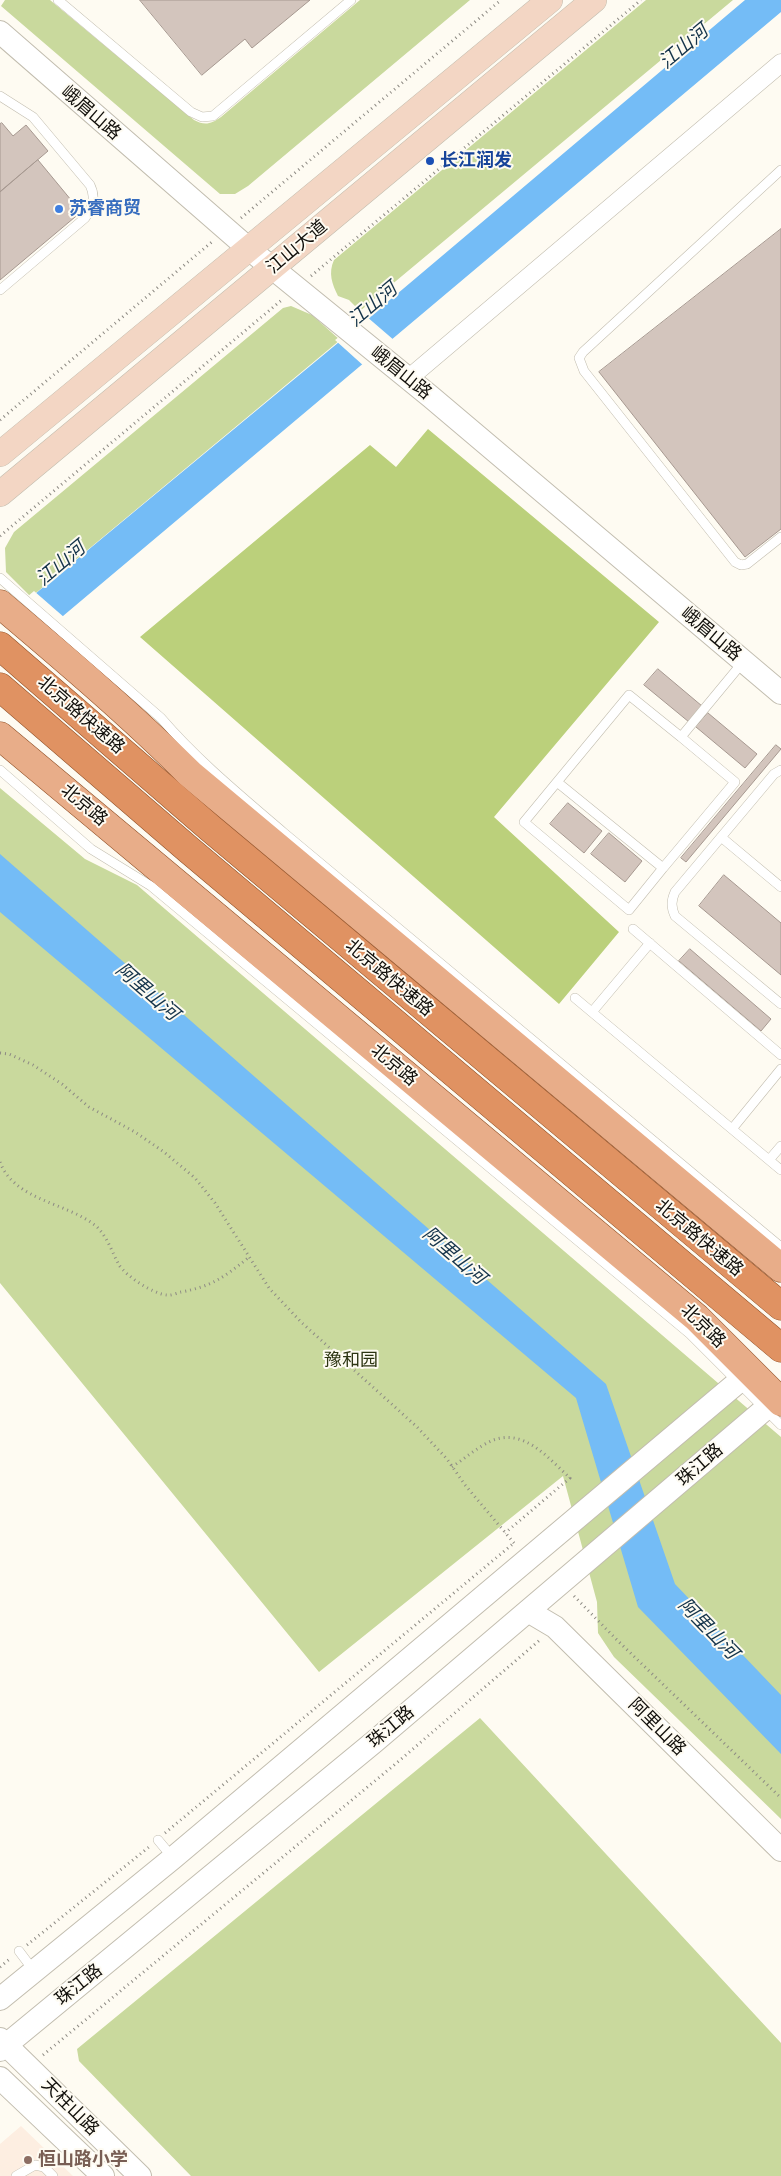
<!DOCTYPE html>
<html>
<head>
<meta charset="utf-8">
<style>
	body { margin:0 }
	canvas { display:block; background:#fefbf2 }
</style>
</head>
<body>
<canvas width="781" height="2176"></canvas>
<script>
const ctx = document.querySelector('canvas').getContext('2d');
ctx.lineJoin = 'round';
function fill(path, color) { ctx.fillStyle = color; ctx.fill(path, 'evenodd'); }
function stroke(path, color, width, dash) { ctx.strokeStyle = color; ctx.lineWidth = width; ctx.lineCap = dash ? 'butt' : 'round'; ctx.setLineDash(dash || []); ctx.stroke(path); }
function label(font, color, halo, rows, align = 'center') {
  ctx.font = font + ' Cabin,"Noto Sans SC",sans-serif'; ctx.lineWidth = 4; ctx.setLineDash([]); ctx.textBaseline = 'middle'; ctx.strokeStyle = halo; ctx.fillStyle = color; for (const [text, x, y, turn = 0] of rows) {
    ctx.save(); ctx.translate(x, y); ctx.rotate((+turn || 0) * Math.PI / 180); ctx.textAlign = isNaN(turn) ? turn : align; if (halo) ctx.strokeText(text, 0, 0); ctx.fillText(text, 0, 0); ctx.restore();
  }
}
const education = new Path2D(`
	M21,2126L73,2176H0V2144Z`);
const green = new Path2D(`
	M5,0H50L194,120C205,126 211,124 221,117L360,0H470L248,186L235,194H220L1,6Z
	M646,0H733L360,311L349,300L338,296C332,284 328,273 334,260Z
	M291,306L312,315L340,340L31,597L6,572L5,548L14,532L283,308Z
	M0,788L85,859L137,885L781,1437V1819L614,1657L598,1633L597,1602L563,1476L319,1672L0,1283Z
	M480,1718L781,2043V2176H191L79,2061L77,2049Z`);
const forest = new Path2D(`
	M428,429L659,622L494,817L619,932L559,1004L140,637L370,445L396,467Z`);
const water = new Path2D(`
	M745,0H781V12L0,669V623L397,294Z
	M0,854L606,1384L675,1584L781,1695V1754L638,1607L576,1398L0,912Z`);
const pier = new Path2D(`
	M366,316L395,341L365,367L335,340Z
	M34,591L65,618L0,672V620Z`);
const building = new Path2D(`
	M140,0H310L252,48L245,39L202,75Z
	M2,123L13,136L26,125L48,151L0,192V124Z
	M38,160L81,212L0,280V192Z
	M781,229V529L745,557L599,372Z
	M658,669L702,706L689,722L644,685Z
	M708,713L757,754L745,768L696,727Z
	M776,745L781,749L686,862L681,858Z
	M568,803L602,831L584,853L550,824Z
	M609,833L642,861L625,882L591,854Z
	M724,875L781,923V975L699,906Z
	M690,949L771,1019L761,1031L679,961Z`);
const path = new Path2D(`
	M241,218L501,0
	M311,276L641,0
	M0,420L213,241
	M0,536L283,299
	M0,1053L9,1054L33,1065L62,1084L89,1107L135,1132L164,1152L195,1178L215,1203L269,1288L301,1322L417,1427L447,1459L465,1485L514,1543
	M0,1162C15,1201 66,1202 96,1226C107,1236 112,1252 119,1265C126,1276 153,1294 167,1295C171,1296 177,1293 181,1292C213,1286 224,1277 248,1258
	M452,1467C465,1458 478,1447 491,1441C524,1427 548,1458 570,1478L505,1533
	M574,1596L617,1640L781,1798
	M165,1833L514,1543
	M27,1945L149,1847
	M0,1967L11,1958
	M43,2055L393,1766L541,1639`);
const service = new Path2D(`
	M58,0L191,112L202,117L213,116L351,0
	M0,96L33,117L90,185C96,197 93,206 85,218L0,290
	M781,170L583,352L579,358L584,371L735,562L741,565L747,564L781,537
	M0,578L161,718C198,761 241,796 284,833L781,1247
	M681,737L629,695L557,782L663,868L735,782L681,737L743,662
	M0,770L91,849L151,886L690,1334L781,1425
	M781,770L774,774L675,892C671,901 671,907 675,916L781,1004
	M557,782L524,822L629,910L663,868
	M721,837L781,887
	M633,929L781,1055
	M575,998L769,1160
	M592,1012L650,943
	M732,1129L781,1069
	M781,1146L769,1160L781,1170
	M158,1840L173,1858
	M19,1951L34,1971
	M16,2176L35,2165L44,2167L53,2176`);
const minor = new Path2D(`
	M408,379L781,63`);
const tertiary = new Path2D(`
	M0,32L249,249L431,397L781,693
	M528,1611L555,1627L781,1850
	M0,1999L173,1858L750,1372
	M0,2039L140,2176
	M0,2050L374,1742L777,1399
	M0,2078L103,2176`);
const secondary = new Path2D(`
	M0,454L550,0
	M0,494L594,0`);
const primary = new Path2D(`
	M0,604C65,659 130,714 190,774L781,1268
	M0,736L697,1318L781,1402`);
const trunk = new Path2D(`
	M0,646L210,828L781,1306
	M0,687L189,850L781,1348`);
const markers = [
	[430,161,5,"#1a4fb4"],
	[59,209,5,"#3f7fe0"],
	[28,2160,5,"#8d6e63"]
];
const streetNames = [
	["峨眉山路",91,113,41],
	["江山大道",297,247,-40],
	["峨眉山路",401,373,39],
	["峨眉山路",711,634,40],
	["北京路快速路",81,715,41],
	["北京路",84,805,40],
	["北京路快速路",389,978,40],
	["北京路",394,1065,40],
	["北京路快速路",699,1238,40],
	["北京路",703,1326,44],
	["珠江路",700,1465,-41],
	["珠江路",391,1727,-40],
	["阿里山路",657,1727,45],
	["珠江路",79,1985,-39],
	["天柱山路",70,2107,45]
];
const transitNames = [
	["长江润发",440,161]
];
const shopNames = [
	["苏睿商贸",69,209]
];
const parkNames = [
	["豫和园",351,1361]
];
const educationNames = [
	["恒山路小学",38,2160]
];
const waterNames = [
	["江山河",684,47,-40],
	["江山河",373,305,-40],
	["江山河",61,564,-40],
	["阿里山河",147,992,41],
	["阿里山河",454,1256,41],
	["阿里山河",708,1629,46]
];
fill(education, '#fdeee1');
fill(green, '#c9d99d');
fill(forest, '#bbd07b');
fill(water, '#74bcf6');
fill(pier, '#fefbf2');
fill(building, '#d3c5bd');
stroke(building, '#a69890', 1);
stroke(service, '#c2bdaf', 10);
stroke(minor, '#c2bdaf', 19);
stroke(tertiary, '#c2bdaf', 24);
stroke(secondary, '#c2bdaf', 26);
stroke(primary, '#92532a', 29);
stroke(trunk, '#92532a', 29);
stroke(path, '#8e8b84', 3, [1, 4]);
stroke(service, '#fff', 9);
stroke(minor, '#fff', 18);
stroke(tertiary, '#fff', 22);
stroke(secondary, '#f3d6c4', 25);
stroke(primary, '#e8ad89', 28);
stroke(trunk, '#e09262', 28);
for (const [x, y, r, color] of markers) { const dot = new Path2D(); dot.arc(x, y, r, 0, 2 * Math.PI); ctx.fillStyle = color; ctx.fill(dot); stroke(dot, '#fefbf2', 2); }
label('18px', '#110f0b', '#fefbf2', streetNames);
label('bold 18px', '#164399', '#fefbf2', transitNames, 'left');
label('bold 18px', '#366cbe', '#fefbf2', shopNames, 'left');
label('18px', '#2d3512', '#fefbf2', parkNames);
label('bold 18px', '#785e54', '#fefbf2', educationNames, 'left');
label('italic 19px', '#14334a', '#fefbf2', waterNames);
</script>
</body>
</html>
